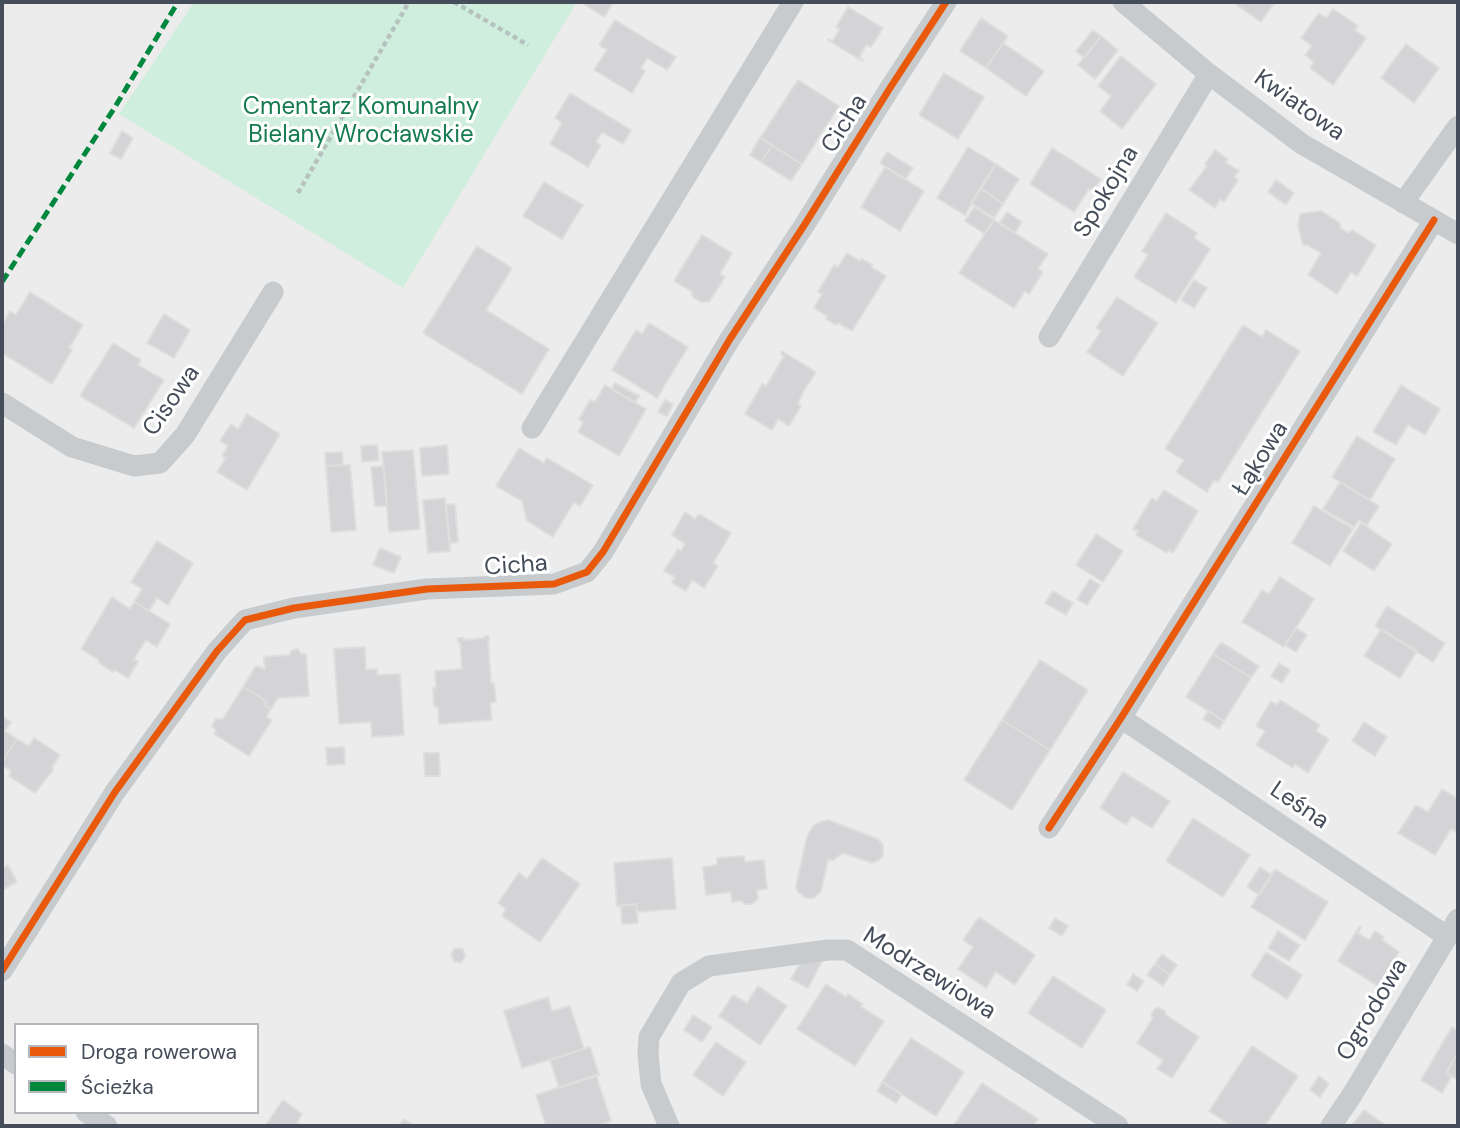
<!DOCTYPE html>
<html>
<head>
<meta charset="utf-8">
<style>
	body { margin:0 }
	#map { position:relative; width:1460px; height:1128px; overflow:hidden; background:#edecec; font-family:"DM Sans",sans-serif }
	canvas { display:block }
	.frame { position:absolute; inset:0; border:4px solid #444d59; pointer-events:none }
	.legend { position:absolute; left:14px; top:1023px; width:245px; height:91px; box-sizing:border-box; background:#fff; border:2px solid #b4b8bd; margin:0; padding:9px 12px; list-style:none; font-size:21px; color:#444d59 }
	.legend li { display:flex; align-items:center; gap:14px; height:35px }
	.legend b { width:35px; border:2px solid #b4b8bd }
</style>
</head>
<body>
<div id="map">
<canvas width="1460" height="1128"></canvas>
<div class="frame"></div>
<ul class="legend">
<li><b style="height:9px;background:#e8590c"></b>Droga rowerowa</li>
<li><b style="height:9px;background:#00873e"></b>Ścieżka</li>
</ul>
</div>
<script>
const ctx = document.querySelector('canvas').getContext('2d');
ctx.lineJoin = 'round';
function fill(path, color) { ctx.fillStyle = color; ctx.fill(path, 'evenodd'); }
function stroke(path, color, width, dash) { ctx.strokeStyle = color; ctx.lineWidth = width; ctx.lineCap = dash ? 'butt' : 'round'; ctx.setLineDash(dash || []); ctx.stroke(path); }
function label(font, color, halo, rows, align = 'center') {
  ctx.font = font + ' "DM Sans",sans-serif'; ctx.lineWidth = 6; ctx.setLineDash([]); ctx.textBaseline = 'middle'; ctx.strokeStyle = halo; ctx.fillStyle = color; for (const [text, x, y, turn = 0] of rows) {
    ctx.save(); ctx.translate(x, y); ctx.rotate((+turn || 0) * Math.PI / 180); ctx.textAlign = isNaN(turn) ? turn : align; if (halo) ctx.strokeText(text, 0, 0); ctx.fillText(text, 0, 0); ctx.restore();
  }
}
const green = new Path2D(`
	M194,2H577L403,288L119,114Z`);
const building = new Path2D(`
	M583,2H610L613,3L604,17L582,3Z
	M1233,2H1275L1261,22Z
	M848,7L883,28L871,47L866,45L859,58L863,60L862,61L828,40L829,39L832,42L840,29L836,27Z
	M1333,9L1358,26L1355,30L1366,38L1333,85L1310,68L1314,62L1305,55L1312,46L1301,38L1319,13L1326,18Z
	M981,18L1008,36L986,68L960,51Z
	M615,20L676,57L667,70L647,58L641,68L645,71L632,93L594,70L607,50L599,45Z
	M1093,30L1101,36L1084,58L1076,51Z
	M1101,36L1118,50L1095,79L1078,65Z
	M1003,43L1044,71L1026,96L986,68Z
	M1406,44L1439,68L1414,103L1381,78Z
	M1121,56L1156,84L1122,129L1100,111L1111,96L1098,86Z
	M944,73L984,97L958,139L919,115Z
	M798,80L839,106L802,164L760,138Z
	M570,93L631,130L623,144L602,132L596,142L601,145L588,167L550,144L562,123L555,118Z
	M122,131L133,138L121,159L110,153Z
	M760,138L772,145L761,162L750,155Z
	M772,145L802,164L791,181L761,162Z
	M968,147L996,164L965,215L937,198Z
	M1052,148L1101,179L1093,191L1089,189L1074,212L1030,184Z
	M1215,150L1228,159L1225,162L1239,171L1234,177L1238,180L1224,202L1220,199L1215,208L1189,190L1207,166L1205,164Z
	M887,152L913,168L906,179L880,163Z
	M996,164L1019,179L1003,204L980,188Z
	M885,167L924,191L900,231L861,207Z
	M1276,180L1294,193L1286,205L1268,192Z
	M544,182L583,205L562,239L523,216Z
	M980,188L1003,204L994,218L971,203Z
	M974,207L994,220L985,234L965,221Z
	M1321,211L1340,223V228L1348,233L1352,230L1376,245L1357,276L1351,272L1337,294L1308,275L1321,253L1307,245H1303L1298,226L1300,214Z
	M1007,212L1022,222L1015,233L1000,223Z
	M1166,213L1197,233L1194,238L1210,249L1176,303L1134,277L1148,255L1142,251Z
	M994,220L1048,254L1038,269L1043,272L1029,294L1025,291L1014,308L959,273Z
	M702,235L732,253L720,274L725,277L709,302H701L693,297L691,291L674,281Z
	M477,246L512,268L486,310L549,349L522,394L423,333Z
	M847,253L860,261L862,259L873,265L871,267L886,276L852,331L838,323L836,325L826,319L827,316L814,308L822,294L818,292L834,265L838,267Z
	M1194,280L1207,288L1194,308L1181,300Z
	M30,292L83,325L69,348L72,350L52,384L2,353V325L10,311L16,315Z
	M1117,297L1158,323L1123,376L1087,352L1101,331L1096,328Z
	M164,314L190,330L174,358L147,343Z
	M649,323L688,347L657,398L612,370L636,330L642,334Z
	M1243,325L1262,337L1266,330L1300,351L1218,482L1214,480L1207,492L1176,472L1184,460L1165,449Z
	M113,343L141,360L138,365L164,380L134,428L80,396Z
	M782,351L816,372L803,392L798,404L801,406L789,426L778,419L772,430L745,414L762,384L766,386L784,356L781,354Z
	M615,383L639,396L635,403L611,389Z
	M605,385L646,409L619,456L578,432L583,422L579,419L590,400L595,402Z
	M1401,385L1440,409L1425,435L1408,425L1396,445L1373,432Z
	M665,400L673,404L667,416L658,412Z
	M247,414L280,434L247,490L217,472L226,458L222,456L228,446L220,441L231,424L238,429Z
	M1357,436L1395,459L1370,500L1332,477Z
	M377,445L379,460L362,462L361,446Z
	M447,445L449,474L422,476L420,448Z
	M519,448L544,463L547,458L593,485L580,506L574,502L553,537L527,521L522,501L496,486Z
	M413,450L420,529L389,532L382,452Z
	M342,452L343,465L326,466L325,453Z
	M350,465L356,530L331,532L326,466Z
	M384,466L387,506H375L371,467Z
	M1340,482L1379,506L1367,525L1359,520L1354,527L1323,509Z
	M1164,490L1198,511L1173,553L1169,550L1167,553L1136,535L1138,531L1133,529L1152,498L1157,501Z
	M445,498L450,551L428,553L423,500Z
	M455,504L458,542L450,543L446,505Z
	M1314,506L1353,529L1330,566L1292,543Z
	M685,512L695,519L699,514L731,533L713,563L718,566L704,588L692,580L686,591L672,583L675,577L664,571L678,549L681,551L685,544L672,535Z
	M1361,523L1392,544L1374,571L1343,551Z
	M1096,534L1123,551L1103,582L1076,565Z
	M157,541L193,563L168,605L157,598L149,611L134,602L142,589L131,582Z
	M380,548L401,557L394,573L373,565Z
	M1280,577L1314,599L1284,647L1242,622L1262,590L1269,594Z
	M1090,579L1100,585L1087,605L1077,599Z
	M1053,591L1073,603L1066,615L1045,603Z
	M112,597L130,609L134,602L170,624L157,647L146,640L134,659L138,662L128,678L115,670L113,672L98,662L99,660L81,649Z
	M1387,606L1445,643L1433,662L1375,626Z
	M1296,628L1307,635L1296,652L1285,645Z
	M1381,629L1417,651L1400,678L1364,656Z
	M484,636H489V640H488L491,683H494L496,702L490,703L492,720L439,724L438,707H434L433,688H436L435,671L462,669L460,642H458V638H463V640L485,638Z
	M1221,642L1259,666L1251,678L1213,654Z
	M365,647L366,670L377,669V675L400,674L404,735L372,737L371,722L339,724L334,649Z
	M298,649L301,654H306L309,696L278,698L271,709L264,705L267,701L243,687L256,666L265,669L264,657L289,655L292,650Z
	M1213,654L1251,678L1224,721L1186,697Z
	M1040,660L1088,690L1050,750L1002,720Z
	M1279,663L1290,670L1282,683L1271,676Z
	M243,687L267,701L264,705L271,709L266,717L272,720L249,756L214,734L216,732L212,725L216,719H223Z
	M1280,700L1320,725L1316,731L1329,739L1308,773L1295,764L1293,768L1256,745L1265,731L1256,726L1271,701L1277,705Z
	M1208,711L1224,721L1219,729L1203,719Z
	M2,716L11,722L5,731L17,739L2,762Z
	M1002,720L1050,750L1012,810L964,780Z
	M1364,722L1387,737L1375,756L1352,741Z
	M34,738L60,755L52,767L53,770L35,793L9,776L11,771L2,765V762L17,739L29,746Z
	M344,747L345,764L327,765L326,748Z
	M424,753H439L440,776H425Z
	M1123,772L1170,801L1152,828L1132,816L1126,825L1100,808Z
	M1442,789L1458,799V830L1457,832L1451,829L1435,855L1398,833L1416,805L1428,812Z
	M1193,818L1250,855L1223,897L1166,861Z
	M828,820L878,839L883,845V855L879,860L872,863L843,853L833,860H828L821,891L814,898H806L798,892L796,886L807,837L813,826L820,822Z
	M744,856L745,862L764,860L767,889L757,890L758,899L752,904H745L740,901L732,902L731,892L706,895L703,867L717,865V858Z
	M542,858L580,884L540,942L502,916L506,909L498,903L519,873L527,879Z
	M672,858L676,909L637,912L636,904L617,906L614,863Z
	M8,865L17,882L2,890V869Z
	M1260,867L1272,875L1259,895L1247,887Z
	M1275,869L1328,902L1305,940L1251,907Z
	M636,904L638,923L622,924L621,906Z
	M979,917L1035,955L1015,985L996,972L986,988L958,969L973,947L963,940Z
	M1055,918L1068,926L1062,936L1049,928Z
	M1359,927L1361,928L1358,933L1369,940L1375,931L1384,937L1382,940L1399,952L1378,986L1338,961Z
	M1278,931L1300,945L1289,961L1268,948Z
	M455,948L463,949L465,956L461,963L454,961L451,954Z
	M1266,952L1302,975L1287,999L1251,976Z
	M1162,954L1177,965L1170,975L1155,964Z
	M822,961L808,988L791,979L800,963Z
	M1155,964L1170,975L1163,986L1147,975Z
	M1133,974L1144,981L1137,991L1127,985Z
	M1053,976L1106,1010L1082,1048L1028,1013Z
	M826,984L846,997L848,994L863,1004L861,1007L884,1021L855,1066L797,1029Z
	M758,986L787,1006L760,1045L719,1016L733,995L747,1003Z
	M548,997L552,1011L570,1006L584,1049L522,1068L504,1011Z
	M1160,1008L1165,1011L1166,1015L1199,1037L1172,1078L1157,1069L1163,1060L1137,1043L1153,1018L1151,1014L1155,1009Z
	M693,1015L712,1027L702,1042L684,1030Z
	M1452,1027L1458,1031V1052L1446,1073L1452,1076L1442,1093L1421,1080Z
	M911,1038L964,1072L936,1116L882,1082Z
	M716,1042L746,1062L723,1096L693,1075Z
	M1252,1046L1298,1076L1265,1126H1232L1209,1111Z
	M590,1047L599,1075L559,1088L550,1060Z
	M1458,1052V1080L1446,1073Z
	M596,1075L611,1121L596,1126H546L536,1095Z
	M1319,1076L1329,1084L1320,1097L1310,1090Z
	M882,1082L902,1094L896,1103L877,1091Z
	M982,1083L1038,1119L1033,1126H953Z
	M283,1100L302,1114L297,1123L302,1126H265Z
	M1364,1110L1384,1124L1382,1126L1352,1125Z
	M404,1119L414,1126H399Z`);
const path = new Path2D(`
	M454,2L528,45
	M298,193L409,2`);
const street = new Path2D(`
	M1123,2L1209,74L1302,144L1458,234
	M1403,203L1458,126
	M1049,337L1209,74
	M2,403L72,447L134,466L160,463L185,435L273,292
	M532,428L793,2
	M1121,718L1448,937
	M1049,828L1121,718L1434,220
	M2,971L115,792L217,651L245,620L294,608L427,589L554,584L587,572L603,552L730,339L805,224L890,88L946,2
	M2,1054L16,1064
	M86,1112L107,1126
	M669,1126L651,1084L648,1054L649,1037L681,983L709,966L828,950H847L1118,1126
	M1331,1126L1352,1095L1458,919`);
const quiet = new Path2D(`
	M2,282L115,107L178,2`);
const cycleway = new Path2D(`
	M1049,828L1121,718L1434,220
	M2,971L115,792L217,651L245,620L294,608L427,589L554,584L587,572L603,552L730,339L805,224L890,88L946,2`);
const streetNames = [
	["Kwiatowa",1299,106,35],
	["Cicha",845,124,-58],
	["Spokojna",1107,192,-59],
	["Cisowa",172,401,-55],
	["Łąkowa",1261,459,-58],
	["Cicha",516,566,-4],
	["Leśna",1299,806,34],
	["Modrzewiowa",929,974,32],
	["Ogrodowa",1373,1010,-59]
];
const parkNames = [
	["Cmentarz Komunalny",361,108],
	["Bielany Wrocławskie",361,136]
];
fill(green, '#cfeedd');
fill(building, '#d4d4d7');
stroke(building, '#dededf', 2);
stroke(path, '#b5c2bf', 4.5, [5, 3.5]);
stroke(street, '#c8cbce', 21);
stroke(quiet, '#00873e', 5, [10, 5]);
stroke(cycleway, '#e8590c', 7);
label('24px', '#444d59', '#fff', streetNames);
label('24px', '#147a4f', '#fff', parkNames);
</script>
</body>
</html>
